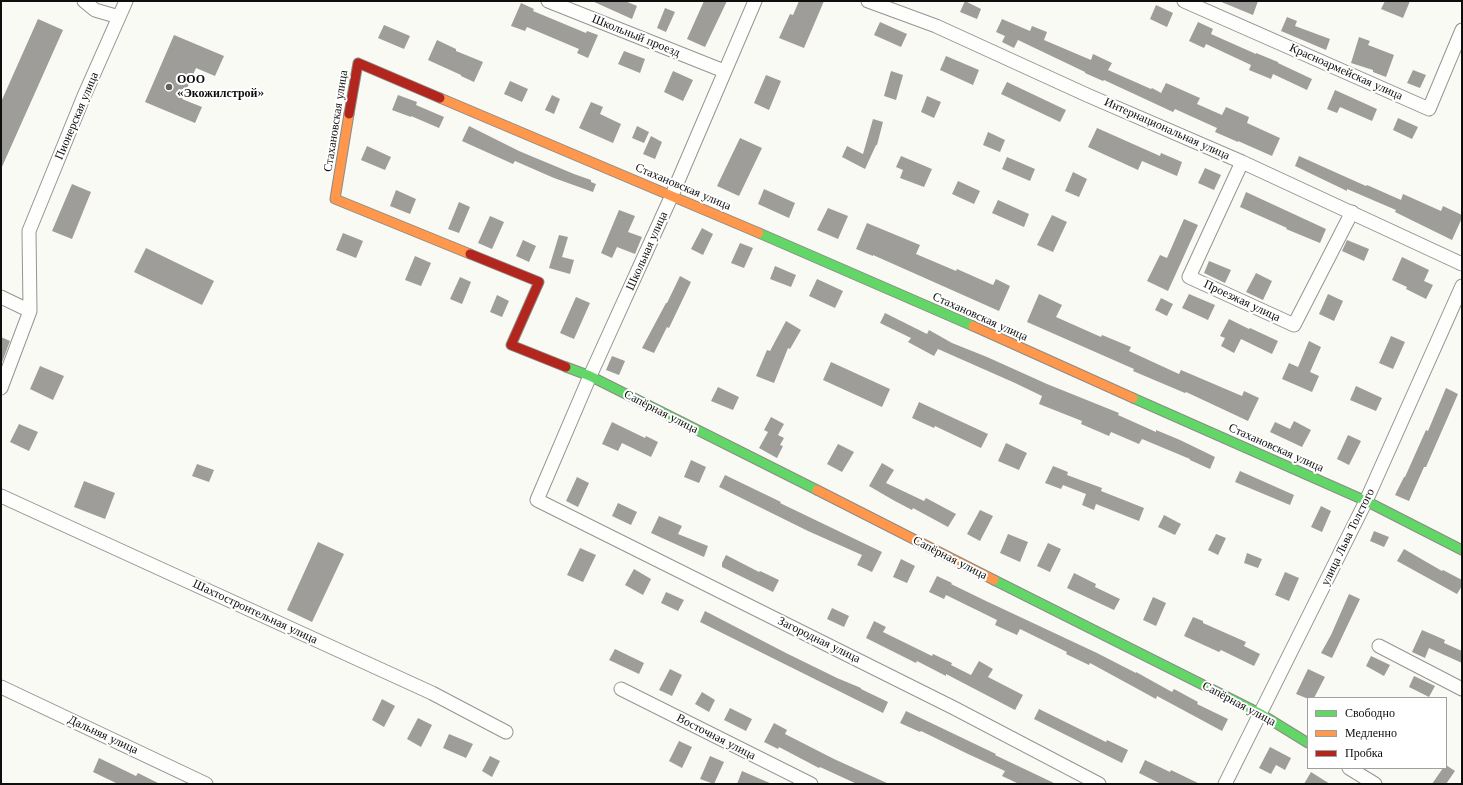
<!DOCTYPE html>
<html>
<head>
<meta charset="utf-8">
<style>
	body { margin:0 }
	#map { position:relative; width:1463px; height:785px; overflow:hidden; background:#fafaf4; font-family:"Libre Baskerville",serif }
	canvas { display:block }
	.frame { position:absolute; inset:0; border:2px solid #0e0e0e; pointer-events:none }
	.legend { position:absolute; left:1307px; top:697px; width:140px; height:72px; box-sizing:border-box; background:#fff; border:1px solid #9f9f9f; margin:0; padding:5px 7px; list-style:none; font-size:12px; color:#0e0e0e }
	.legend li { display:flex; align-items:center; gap:8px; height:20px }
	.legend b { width:20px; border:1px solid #9f9f9f }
</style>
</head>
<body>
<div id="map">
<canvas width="1463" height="785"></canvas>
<div class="frame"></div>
<ul class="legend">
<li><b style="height:5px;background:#63d668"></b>Свободно</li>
<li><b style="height:5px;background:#ff974d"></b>Медленно</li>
<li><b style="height:5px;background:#b3261e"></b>Пробка</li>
</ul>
</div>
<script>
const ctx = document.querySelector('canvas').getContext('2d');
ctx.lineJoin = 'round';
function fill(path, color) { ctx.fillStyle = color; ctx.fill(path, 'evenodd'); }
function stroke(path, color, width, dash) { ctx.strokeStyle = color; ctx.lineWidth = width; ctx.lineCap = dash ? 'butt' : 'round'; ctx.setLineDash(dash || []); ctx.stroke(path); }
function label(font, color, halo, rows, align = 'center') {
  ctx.font = font + ' "Libre Baskerville",serif'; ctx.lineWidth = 4; ctx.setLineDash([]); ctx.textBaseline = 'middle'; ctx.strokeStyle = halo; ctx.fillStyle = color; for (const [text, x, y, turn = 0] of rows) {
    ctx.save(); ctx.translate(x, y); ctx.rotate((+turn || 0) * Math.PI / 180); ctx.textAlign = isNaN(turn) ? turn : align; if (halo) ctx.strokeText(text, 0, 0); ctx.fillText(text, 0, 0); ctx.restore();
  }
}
const building = new Path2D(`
	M592,1H625L637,6L632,19Z
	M704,1H727L705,47L687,39Z
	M799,1H824L804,48L779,38L790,14L793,15Z
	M965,1L981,9L977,19L960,12Z
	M1219,1H1258L1253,15Z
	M1385,1H1410L1403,18L1381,9Z
	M521,3L534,9L533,11L586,33L587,31L598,35L588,58L577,53L579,49L527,27L525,31L511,26Z
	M1156,5L1173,13L1167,27L1150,19Z
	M665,8L675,12L666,32L657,28Z
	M1287,17L1297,21L1295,26L1330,39L1326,50L1281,31Z
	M38,19L63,30L1,169V102Z
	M1002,19L1030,31L1032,26L1047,32L1044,40L1091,60L1093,54L1112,63L1108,70L1151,89L1152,88L1161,93L1166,83L1200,98L1197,104L1222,115L1226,107L1249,117L1247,123L1280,138L1272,156L1238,141V142L1215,132L1217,128L1175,109L1173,112L1104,80L1103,81L1085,73V72L1018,40L1014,48L1002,42L1005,36L996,32Z
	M880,22L907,34L901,47L874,35Z
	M1198,22L1213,29L1211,34L1256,54V53L1278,62V63L1312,79L1307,90L1273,74L1271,79L1249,70L1251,65L1206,44L1204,48L1189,41Z
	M384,25L410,36L404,49L378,38Z
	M174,35L224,56L215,76L196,68L182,99L202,107L195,123L145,102Z
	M1359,37L1370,41L1368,45L1394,55L1386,77L1373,72V70L1351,63Z
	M437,40L456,49V51L483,62L474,82L461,76V75L428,60Z
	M624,51L645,59L640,73L618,64Z
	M946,56L979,70L973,85L940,70Z
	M1413,70L1426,75L1420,88L1407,83Z
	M673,71L693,80L683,101L664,92Z
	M891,71L903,75L896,100L884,96Z
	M766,75L781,81L769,110L754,103Z
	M510,81L528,89L522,102L504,94Z
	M1007,82L1066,110L1060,122L1001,94Z
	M1335,90L1377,109L1372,121L1340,107L1337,113L1327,109Z
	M398,95L417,102L416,105L444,117L439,128L411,116V117L392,110Z
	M552,95L560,99L554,114L545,110Z
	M927,96L941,102L934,118L921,112Z
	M591,102L603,107L600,114L621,124L613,143L579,128Z
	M1398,118L1418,127L1412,139L1393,130Z
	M873,119L883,122L877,145H876L865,169L842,157L847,146L863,154Z
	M469,126L519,151L574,174L591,180V182L596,184L593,192L554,178L515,161L513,164L462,141Z
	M637,126L649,132L644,143L632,138Z
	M1097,128L1160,156L1161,153L1182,162L1177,176L1142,161L1138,170L1088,147Z
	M988,132L1005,140L1000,152L983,145Z
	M651,136L662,142L655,159L643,154Z
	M740,138L762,148L739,196L717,186Z
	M367,146L391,157L385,170L361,160Z
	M901,156L932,169L924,187L900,178L903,170L896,167Z
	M1299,156L1366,186L1367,185L1401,200L1403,194L1441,211L1443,206L1462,215V218L1452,240L1395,212L1396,210L1347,189V191L1295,166Z
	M1007,157L1035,169L1030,181L1002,169Z
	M1205,168L1221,175L1214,190L1198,183Z
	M1073,172L1087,179L1079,197L1065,191Z
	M958,181L980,191L974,204L952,194Z
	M72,184L91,192L72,239L52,231Z
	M764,189L795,203L789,218L758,204Z
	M396,190L416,199L410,214L390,206Z
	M1246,192L1326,229L1320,243L1286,229L1287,228L1240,207Z
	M998,200L1029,214L1024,227L992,213Z
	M459,202L470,207L459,233L448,229Z
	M828,208L848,216L838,239L817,230Z
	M619,210L635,216L628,232L642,237L635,254L617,247L612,258L601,253Z
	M1052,215L1067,222L1053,252L1037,245Z
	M490,216L504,222L492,249L478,243Z
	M1184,219L1198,225L1168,291L1147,281L1160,255L1167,258Z
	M867,223L920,245L916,254L956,271L957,269L993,285L996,279L1010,286L999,311L873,255V256L856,249Z
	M702,228L713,234L703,255L691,249Z
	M343,233L363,241L356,258L336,250Z
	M559,235L568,237L562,257L574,260L570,274L549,268Z
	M523,240L536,246L529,262L516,256Z
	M1347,240L1369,249L1364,261L1342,251Z
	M740,243L753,248L744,268L731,263Z
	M146,248L214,281L202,305L134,272Z
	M415,256L431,263L421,286L405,280Z
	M1402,257L1429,270L1424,281L1433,285L1426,299L1406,289L1407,287L1392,280Z
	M1209,261L1231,270L1225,283L1204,273Z
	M775,266L796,275L791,287L770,279Z
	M1256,273L1272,281L1263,300L1246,292Z
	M680,276L691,282L669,328L667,327L654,353L642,348L666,303H667Z
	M460,277L471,282L462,304L450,299Z
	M817,279L843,291L835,308L809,296Z
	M1039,294L1062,305L1056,317L1101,337L1102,335L1131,347L1129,351L1179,374L1181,370L1242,396L1244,391L1259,398L1248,421L1186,392L1185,393L1133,371L1134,369L1027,322Z
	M1189,294L1215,305L1208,320L1182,308Z
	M1328,294L1343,301L1334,321L1319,314Z
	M497,295L509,301L502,317L490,312Z
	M576,297L590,303L574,339L560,333Z
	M1161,298L1173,304L1167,316L1155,310Z
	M885,313L927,334L929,330L952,343L987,357L1047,384L1119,413L1118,415L1156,432V430L1180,440L1215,457L1210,469L1190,460V459L1142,439L1139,444L1111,432L1109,436L1081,424L1082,421L1039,404L1042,396L1015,383L938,349L934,356L908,342L911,338L880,323Z
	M1229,319L1249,329L1250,328L1278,341L1272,354L1241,339L1234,353L1221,346L1225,338L1220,336Z
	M786,321L801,330L790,349L788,348L774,383L756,376L767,350L770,351Z
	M1391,336L1405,342L1393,369L1379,363Z
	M1,337L10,341L1,365Z
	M1309,341L1321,347L1310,372L1319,376L1312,392L1282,379L1289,363L1298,367Z
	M612,356L625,361L619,375L606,370Z
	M831,362L890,389L882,407L823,380Z
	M40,366L64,376L53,400L30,389Z
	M1356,386L1382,398L1376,411L1350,400Z
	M718,387L739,397L733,410L711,401Z
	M1446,388L1458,394L1426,467H1424L1409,501L1395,495L1404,477H1405L1426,430L1428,431Z
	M919,402L988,434L981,448L935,426L934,428L912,418Z
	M771,417L784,424L778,435L784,438L780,445L783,446L777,458L759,448L768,432L764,430Z
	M1294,421L1311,430L1302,447L1270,432L1275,422L1290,429Z
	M612,422L645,438L646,436L658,442L651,457L622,443L618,451L602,444Z
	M19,424L38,432L29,451L10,442Z
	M1348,435L1361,441L1349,465L1337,459Z
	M1006,443L1027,453L1019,470L998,461Z
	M838,444L854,452L842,472L827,464Z
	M691,460L706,467L699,483L684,477Z
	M882,463L894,470L886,483L924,501L926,498L956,514L948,527L913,508L912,510L893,500L869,486Z
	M197,464L214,470L209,482L192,476Z
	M1053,466L1068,472L1067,475L1102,488L1101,491L1144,508L1139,521L1096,504L1094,510L1082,505L1086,494L1063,485L1061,489L1045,483Z
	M1240,471L1294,495L1290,505L1235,482Z
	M725,475L781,502L780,503L882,552L872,572L857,565L862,555L808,531L719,487Z
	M577,477L589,483L578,507L566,501Z
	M84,481L115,493L105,519L74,507Z
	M618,503L637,512L631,525L612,516Z
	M1321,506L1331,511L1322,532L1311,527Z
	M980,510L993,516L980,541L967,534Z
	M1164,515L1181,524L1175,535L1158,527Z
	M659,516L682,526L678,534L708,546L704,557L651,533Z
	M1374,531L1389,537L1384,547L1370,541Z
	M1008,534L1028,542L1020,562L1000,553Z
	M1216,534L1226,538L1218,555L1208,550Z
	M318,542L344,554L312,622L287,610Z
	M1048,543L1061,549L1050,572L1037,566Z
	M580,548L596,555L583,582L567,575Z
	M1404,549L1442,571L1443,570L1462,580V586L1457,594L1397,561Z
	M1247,553L1262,559L1258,568L1244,563Z
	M726,555L759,572L760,571L779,580L773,592L722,567V563Z
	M901,559L915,566L907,583L893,577Z
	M634,569L651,579L643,595L625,585Z
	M1285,572L1299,578L1289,601L1275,595Z
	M1074,573L1096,584L1095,587L1120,599L1114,610L1067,588Z
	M937,576L952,583L951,584L986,601L1097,653L1136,673V672L1172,692L1174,689L1198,702L1197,704L1228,719L1222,731L1157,696L1156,699L1090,663L1089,665L1066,654L1067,652L1020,629L1017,635L995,625L997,620L946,595L944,599L929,592Z
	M666,592L684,600L678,611L661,603Z
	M1349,594L1360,599L1332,658L1321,653L1331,635Z
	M1153,597L1166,603L1156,626L1143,620Z
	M832,608L849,616L844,627L827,619Z
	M705,611L786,653L837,678L861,688V689L888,702L883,713L700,622Z
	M1193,617L1203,621V623L1246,642L1244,646L1260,654L1254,666L1221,650L1219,652L1184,636Z
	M874,621L886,627L883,632L932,656L933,654L952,663L951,665L971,675L979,661L993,669L988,677L1023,695L1015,710L946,674V676L917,661L916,663L866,638Z
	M1422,630L1445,640L1444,643L1462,651V663L1429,648L1425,658L1412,652Z
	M615,649L644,663L639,674L609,660Z
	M1371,656L1390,665L1384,676L1366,666Z
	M670,669L682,675L672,696L659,690Z
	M1308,669L1325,677L1314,698H1306L1296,694Z
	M1414,676L1435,686L1429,697L1409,687Z
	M702,692L715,700L709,712L695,704Z
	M382,699L395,706L384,727L372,720Z
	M730,708L752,719L746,731L724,720Z
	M1039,709L1106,742L1107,740L1128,750L1122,763L1034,719Z
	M906,711L996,754L995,755L1056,784H1019L1002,776L1005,771L968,754L921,731L920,732L900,723Z
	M418,718L432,725L421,747L407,739Z
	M774,723L787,730L785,734L834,759L889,784H857L820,767L819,768L779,747L778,749L764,742Z
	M449,734L473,744L466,758L443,748Z
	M679,741L692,747L682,768L669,761Z
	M1270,747L1291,758L1285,770L1276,765L1271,774L1259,768Z
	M490,756L500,761L492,777L482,771Z
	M710,756L724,762L714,784L700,779Z
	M99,758L136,776L138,773L160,784H118L93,772Z
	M1145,760L1170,772L1171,770L1200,784H1161L1139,773Z
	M1446,765L1455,771L1446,784H1432L1443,768H1446Z
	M742,771L772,784H737Z
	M1311,772L1330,784H1304Z`);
const street = new Path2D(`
	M84,1L95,10L119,17
	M548,1L724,71
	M755,1L672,195L590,376L537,500L954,708L1099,784
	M868,1L936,26L1087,95L1242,162L1462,264
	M1184,1L1429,109L1462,30
	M1242,162L1189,277L1294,325L1352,212
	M1,297L30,311
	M1,388L30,311L29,231L84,96L126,1
	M1,496L432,693L506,732
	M1379,646L1462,689
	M1,687L206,784
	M621,689L811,784
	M1349,768L1375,784
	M1225,784L1366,501L1462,286`);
const fast = new Path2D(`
	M759,233L973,326
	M566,367L590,376L817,490
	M1133,398L1366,501L1462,550
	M994,580L1261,714L1308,743`);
const slow = new Path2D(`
	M440,98L759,233
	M349,114L335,199L470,254
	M973,326L1133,398
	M817,490L994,580`);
const jam = new Path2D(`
	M349,114L358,63L440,98
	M470,254L539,282L511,345L566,367`);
const markers = [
	[169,87,4,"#61615e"]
];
const streetNames = [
	["Школьный проезд",636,36,22],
	["Красноармейская улица",1346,72,24],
	["Пионерская улица",77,116,-67],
	["Стахановская улица",336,121,-81],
	["Интернациональная улица",1167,129,24],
	["Стахановская улица",683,187,23],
	["Школьная улица",647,251,-66],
	["Проезжая улица",1242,301,25],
	["Стахановская улица",980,317,24],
	["Сапёрная улица",661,412,27],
	["Стахановская улица",1276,448,24],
	["улица Льва Толстого",1348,537,-64],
	["Сапёрная улица",950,558,27],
	["Шахтостроительная улица",255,612,25],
	["Загородная улица",819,640,26],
	["Сапёрная улица",1239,704,28],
	["Дальняя улица",103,735,25],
	["Восточная улица",716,737,27]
];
const poiNames = [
	["ООО",177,80],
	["«Экожилстрой»",177,94]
];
fill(building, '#9e9d99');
stroke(street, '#949492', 15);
stroke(fast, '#8b8b88', 11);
stroke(slow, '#8b8b88', 11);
stroke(jam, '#8b8b88', 11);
stroke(street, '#fefefd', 13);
stroke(fast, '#63d668', 9);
stroke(slow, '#ff974d', 9);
stroke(jam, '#b3261e', 9);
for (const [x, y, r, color] of markers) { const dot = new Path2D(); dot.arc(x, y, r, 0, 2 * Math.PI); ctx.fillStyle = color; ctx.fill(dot); stroke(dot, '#fff', 1.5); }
label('12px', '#0e0e0e', '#fff', streetNames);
label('bold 12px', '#0e0e0e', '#fff', poiNames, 'left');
</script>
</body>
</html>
